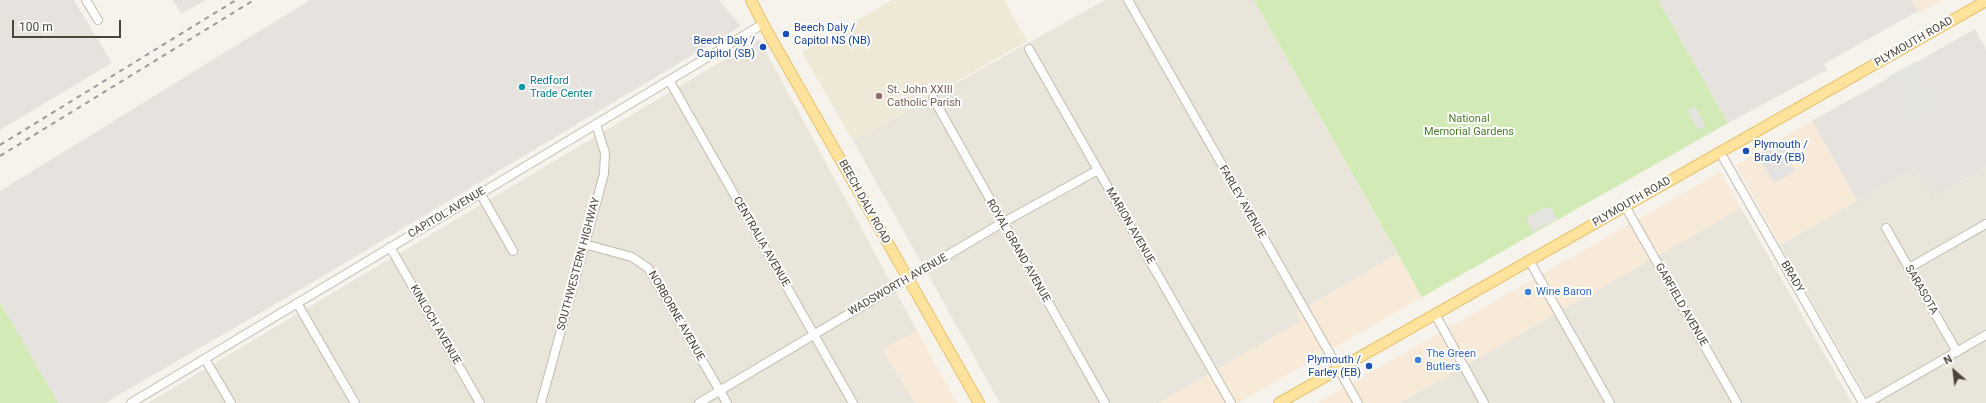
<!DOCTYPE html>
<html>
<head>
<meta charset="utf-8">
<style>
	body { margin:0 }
	#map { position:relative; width:1986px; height:403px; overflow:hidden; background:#f6f3ec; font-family:Roboto,sans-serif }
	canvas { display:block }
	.north { position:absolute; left:1934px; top:351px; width:40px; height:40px; -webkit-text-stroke:3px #fff; paint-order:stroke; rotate:332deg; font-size:11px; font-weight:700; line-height:16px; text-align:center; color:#4b4439 }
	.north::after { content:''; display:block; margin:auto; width:14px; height:18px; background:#4b4439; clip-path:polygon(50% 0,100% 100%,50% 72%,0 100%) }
	.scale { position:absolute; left:12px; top:20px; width:109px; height:18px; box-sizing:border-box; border:2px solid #4b4439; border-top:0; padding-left:5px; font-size:12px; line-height:14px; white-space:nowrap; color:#4b4439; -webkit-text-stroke:3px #fff; paint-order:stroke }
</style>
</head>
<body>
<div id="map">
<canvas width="1986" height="403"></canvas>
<div class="north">N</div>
<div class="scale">100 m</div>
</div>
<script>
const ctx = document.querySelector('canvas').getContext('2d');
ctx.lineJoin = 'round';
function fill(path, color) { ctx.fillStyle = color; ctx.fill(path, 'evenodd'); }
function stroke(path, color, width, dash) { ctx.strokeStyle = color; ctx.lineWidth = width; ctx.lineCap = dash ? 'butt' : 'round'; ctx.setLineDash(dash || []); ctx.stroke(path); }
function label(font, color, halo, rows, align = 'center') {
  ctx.font = font + ' Roboto,sans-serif'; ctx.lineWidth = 4; ctx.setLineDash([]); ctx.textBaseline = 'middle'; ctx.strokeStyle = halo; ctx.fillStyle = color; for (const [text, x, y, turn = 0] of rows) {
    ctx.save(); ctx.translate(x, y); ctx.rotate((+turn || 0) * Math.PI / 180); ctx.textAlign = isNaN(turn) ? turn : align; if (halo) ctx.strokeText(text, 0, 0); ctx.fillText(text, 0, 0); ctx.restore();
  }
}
const residential = new Path2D(`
	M1105,0H1254L1397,254L1297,313L1301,321L1159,403H1000L853,141Z
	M759,39L917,331L883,350L915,403H148Z
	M1915,167L1933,197L1986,167V403H1870L1780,245Z
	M1741,208L1852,403H1399Z`);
const commercial = new Path2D(`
	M1911,0H1942L1919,13Z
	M1812,121L1857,200L1780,245L1736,165Z
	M1720,172L1741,208L1399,403H1317Z
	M1397,254L1422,297L1238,403H1159L1301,321L1297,313Z
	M917,331L957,403H915L883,349Z`);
const industrial = new Path2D(`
	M0,0H74L112,63L0,130Z
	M173,0H206L181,14Z
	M310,0H719L741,26L303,288L105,403H58L0,302V191Z
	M1658,0H1911L1918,11L1824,64L1827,70L1728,123Z
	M1975,29L1986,49V167L1932,197L1915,167L1857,200L1812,121Z`);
const education = new Path2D(`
	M892,0H1004L1027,41L853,141L802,52Z`);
const green = new Path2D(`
	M1254,0H1658L1728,123L1422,297Z
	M0,302L58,403H0Z`);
const parking = new Path2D(`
	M1917,61L1942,103L1898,128L1890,114L1904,106L1889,76Z
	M1695,106L1706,126L1698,130L1687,111Z
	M1784,139L1795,160L1791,163L1796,171L1774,183L1757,154Z
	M1546,207L1551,208L1557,219L1533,232L1526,218Z`);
const minor = new Path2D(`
	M86,0L98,20
	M1128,0L1358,403
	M1029,49L1231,403
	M669,80L853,403
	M933,98L1105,403
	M1720,152L1863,403
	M480,193L513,251
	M1625,206L1737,403
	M1886,228L1957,352
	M584,244L632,257L648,268L727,403
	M390,247L480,403
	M1529,260L1610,403
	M1909,268L1986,224
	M297,303L355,403
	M1435,314L1484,403
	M205,359L231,403
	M131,403L763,24
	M541,403L604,174L605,153L596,124
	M699,403L995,227L1098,170
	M1867,403L1986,335`);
const major = new Path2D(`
	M751,0L763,24L979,403
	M1279,403L1986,1`);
const rail = new Path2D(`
	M0,145L236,0
	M0,156L254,0`);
const markers = [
	[786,34,4,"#1a4fb4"],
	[763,47,4,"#1a4fb4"],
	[522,87,4,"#0f9aa8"],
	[879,96,4,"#8d6e63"],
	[1746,151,4,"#1a4fb4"],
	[1528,292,4,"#3f7fe0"],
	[1418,360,4,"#3f7fe0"],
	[1369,366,4,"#1a4fb4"]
];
const transitNames = [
	["Beech Daly /",794,28],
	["Capitol NS (NB)",794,41],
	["Beech Daly /",755,41,"right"],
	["Capitol (SB)",755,54,"right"],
	["Plymouth /",1754,145],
	["Brady (EB)",1754,158],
	["Plymouth /",1361,360,"right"],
	["Farley (EB)",1361,373,"right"]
];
const streetNames = [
	["PLYMOUTH ROAD",1914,42,-30],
	["BEECH DALY ROAD",864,202,61],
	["FARLEY AVENUE",1242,202,60],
	["PLYMOUTH ROAD",1632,202,-30],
	["CAPITOL AVENUE",447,213,-31],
	["MARION AVENUE",1130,226,60],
	["CENTRALIA AVENUE",761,242,60],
	["ROYAL GRAND AVENUE",1018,251,60],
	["SOUTHWESTERN HIGHWAY",579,264,-75],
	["BRADY",1792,277,60],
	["WADSWORTH AVENUE",898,285,-30],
	["SARASOTA",1921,290,60],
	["GARFIELD AVENUE",1681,305,60],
	["NORBORNE AVENUE",676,316,60],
	["KINLOCH AVENUE",435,325,60]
];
const cultureNames = [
	["Redford",530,81],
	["Trade Center",530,94]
];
const educationNames = [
	["St. John XXIII",887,90],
	["Catholic Parish",887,103]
];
const parkNames = [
	["National",1469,119],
	["Memorial Gardens",1469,132]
];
const shopNames = [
	["Wine Baron",1536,292],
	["The Green",1426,354],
	["Butlers",1426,367]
];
fill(residential, '#eae5da');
fill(commercial, '#f7ead8');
fill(industrial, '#e6e2dd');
fill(education, '#efe8d6');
fill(green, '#d2eab5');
fill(parking, '#e5e3e0');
stroke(minor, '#c2bbae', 10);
stroke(major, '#e6c16a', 12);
stroke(minor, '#fff', 8);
stroke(major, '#ffe39c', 10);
stroke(rail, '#9a9a9a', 2, [5, 5]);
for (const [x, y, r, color] of markers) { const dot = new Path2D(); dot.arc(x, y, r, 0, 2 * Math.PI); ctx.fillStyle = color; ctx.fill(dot); stroke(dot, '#fff', 1.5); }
label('11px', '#164399', '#fff', transitNames, 'left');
label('11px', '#4b4439', '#fff', streetNames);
label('11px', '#0d838f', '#fff', cultureNames, 'left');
label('11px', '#785e54', '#fff', educationNames, 'left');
label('11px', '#4a7f2a', '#fff', parkNames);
label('11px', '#366cbe', '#fff', shopNames, 'left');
</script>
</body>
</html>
